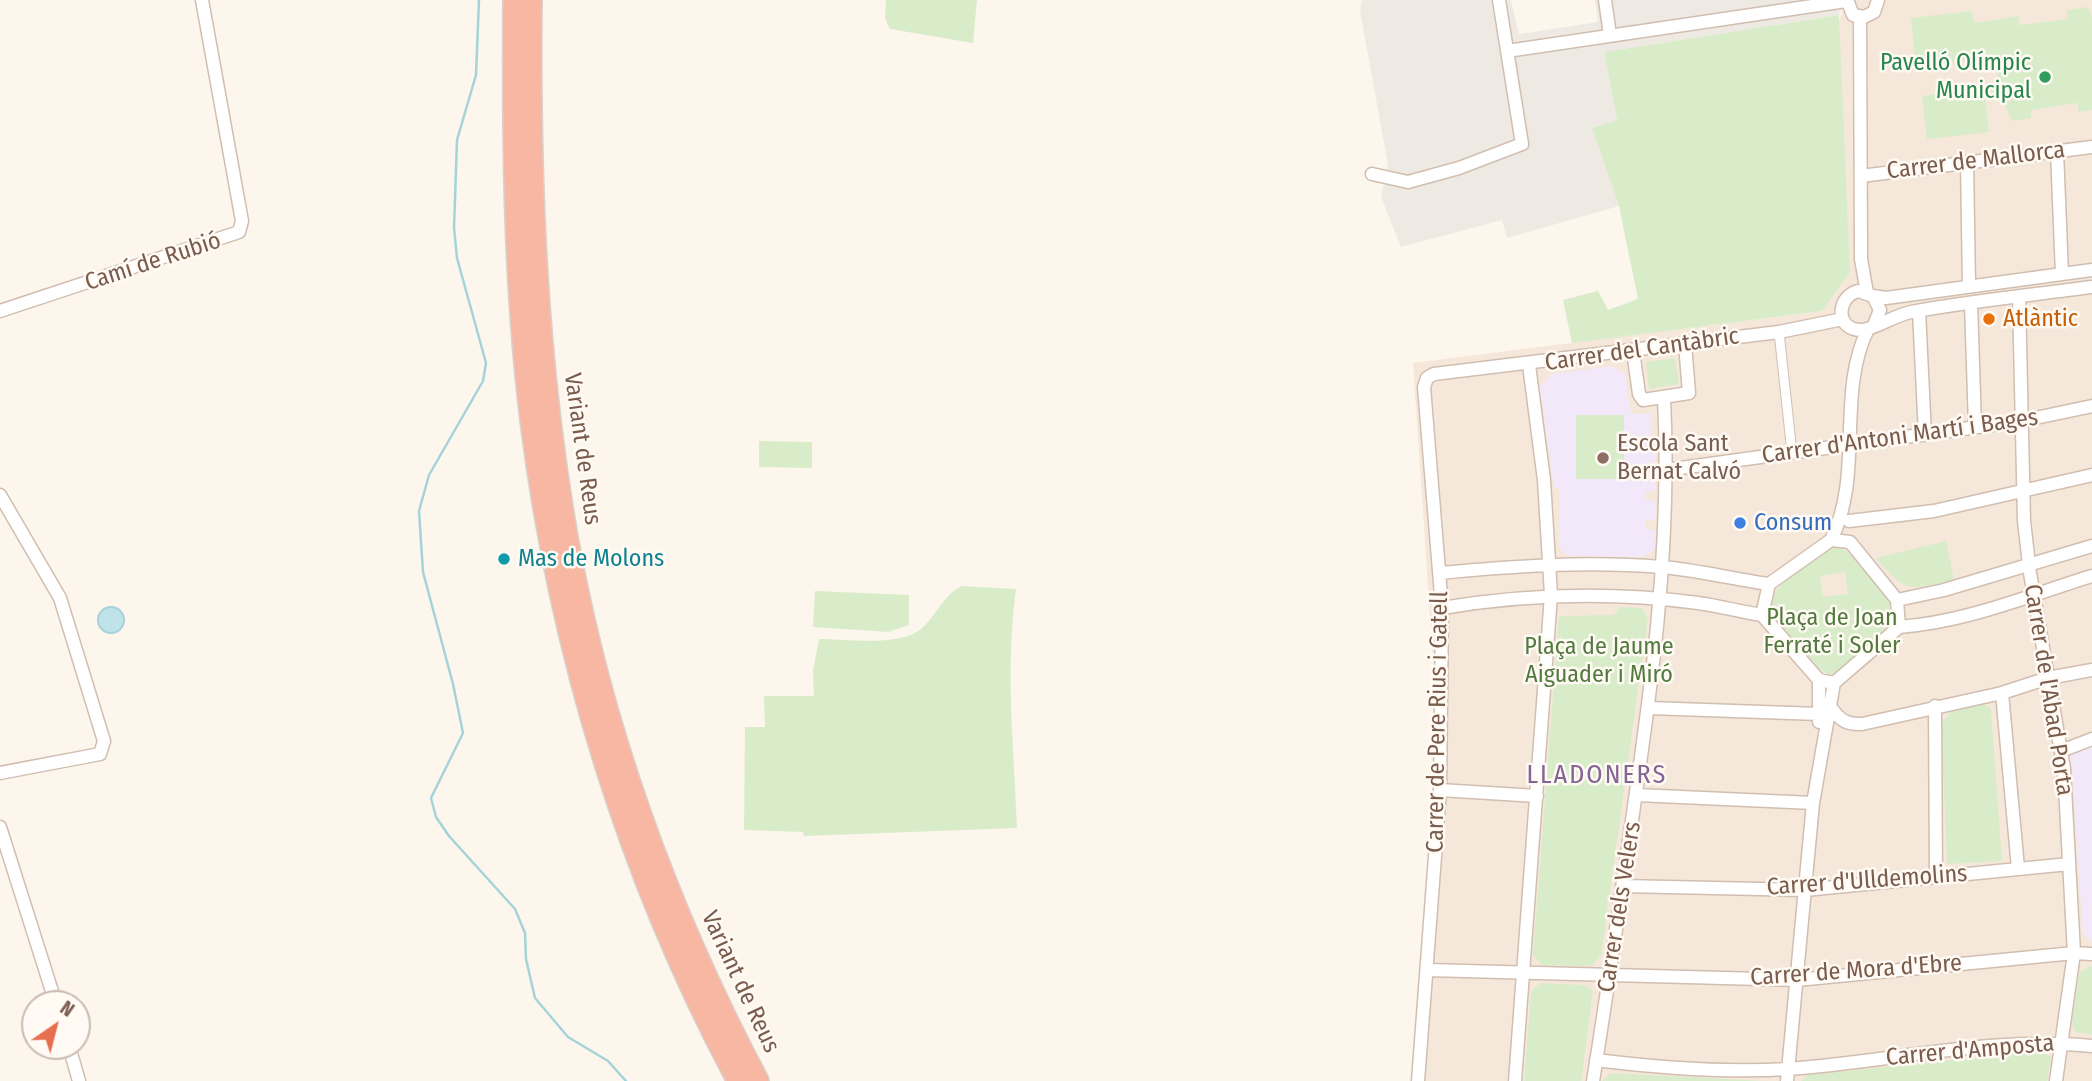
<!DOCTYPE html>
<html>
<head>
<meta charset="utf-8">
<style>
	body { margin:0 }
	#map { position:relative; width:2092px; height:1081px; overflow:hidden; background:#fdf6ec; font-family:"Fira Sans Condensed",sans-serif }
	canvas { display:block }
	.north { position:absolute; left:21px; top:990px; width:70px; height:70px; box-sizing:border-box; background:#fffaf3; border:2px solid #cabbb1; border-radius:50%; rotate:35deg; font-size:19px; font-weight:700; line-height:28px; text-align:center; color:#7a5c4d }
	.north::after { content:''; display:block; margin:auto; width:24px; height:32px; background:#e76f51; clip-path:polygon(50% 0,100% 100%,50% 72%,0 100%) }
</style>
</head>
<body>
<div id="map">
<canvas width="2092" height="1081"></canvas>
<div class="north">N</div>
</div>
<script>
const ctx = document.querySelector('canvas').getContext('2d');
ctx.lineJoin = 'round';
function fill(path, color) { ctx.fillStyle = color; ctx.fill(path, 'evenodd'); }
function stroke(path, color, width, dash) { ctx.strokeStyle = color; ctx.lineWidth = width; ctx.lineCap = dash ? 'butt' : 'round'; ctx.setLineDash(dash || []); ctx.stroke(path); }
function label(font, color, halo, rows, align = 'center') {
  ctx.font = font + ' "Fira Sans Condensed",sans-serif'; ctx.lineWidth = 5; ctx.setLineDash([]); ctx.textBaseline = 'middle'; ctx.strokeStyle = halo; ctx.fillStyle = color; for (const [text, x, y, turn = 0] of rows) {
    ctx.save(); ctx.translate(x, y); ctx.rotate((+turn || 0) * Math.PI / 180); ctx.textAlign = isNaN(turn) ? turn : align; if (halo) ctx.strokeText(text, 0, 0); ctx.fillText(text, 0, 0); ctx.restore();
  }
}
const residential = new Path2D(`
	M1845,0H2092V1081H1414L1438,736L1413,363L1822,311L1850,272L1838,25Z`);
const industrial = new Path2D(`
	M1362,0H1511L1519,34L1598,22L1595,0H1845L1839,15L1604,52L1617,120L1592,128L1619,206L1507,238L1502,220L1401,247L1381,197L1388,165L1360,11Z`);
const education = new Path2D(`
	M1611,366L1625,374L1631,414H1651L1652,452L1656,453V463H1646V472H1656V491H1646V500L1656,501V520H1646V529L1656,530L1655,548L1644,557L1568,556L1559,547L1560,488H1554L1540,386L1552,374Z
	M2092,742V942L2083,934L2071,750Z`);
const green = new Path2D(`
	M886,0H977L973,43L890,29L885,18Z
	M2088,7L2092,18V110L2079,112L2077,103L2031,110V118L2012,121L2001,96L1985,98L1989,132L1927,139L1922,96L1999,88L1996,57L1916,66L1911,18L1972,11L1974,23L2018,16L2020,25L2068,19L2067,10Z
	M1839,15L1850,272L1822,311L1572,343L1563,300L1598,291L1608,310L1638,299L1619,206L1592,128L1617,120L1604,52Z
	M1675,358L1679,384L1649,389L1646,362Z
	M1576,415H1624V479H1576Z
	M759,441L812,442V468L759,467Z
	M1946,541L1954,580C1907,589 1909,596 1876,558Z
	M1840,546C1854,556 1890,591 1894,607C1898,630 1849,666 1830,675C1806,663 1778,630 1768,606C1779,580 1812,550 1840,546ZM1845,572L1848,594L1823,597L1820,576Z
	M962,586L1016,589C1005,669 1014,748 1017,828L804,836L803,832L744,830L745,727H765L764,696H814L813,671L819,639C846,639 900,647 921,629C936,616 944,594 962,586Z
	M815,591L909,595V625L888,632L813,627Z
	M1619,607L1642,608L1648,618L1601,955L1591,966L1542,965L1533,955L1559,616L1614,615Z
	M1982,703L1991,709L2002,861L1947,864L1941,723L1954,709Z
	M2090,966H2092V1035L2076,1032L2072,1025L2079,973Z
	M1540,983L1585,985L1593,991L1581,1081H1524L1531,992Z
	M2041,1051L2051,1057L2047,1081H1801L1808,1075Z
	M1611,1073L1763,1081H1602Z`);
const water = new Path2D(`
	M98 620a13 13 0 1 1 26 0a13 13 0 1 1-26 0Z`);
const stream = new Path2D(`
	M479,0L476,75L457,140L454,228L457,258L486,363L483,381L429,475L419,511L423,572L453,684L463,733L431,798L436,817L449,836L515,909L525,933L526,959L535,998L568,1037L608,1061L626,1081`);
const pedestrian = new Path2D(`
	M1779,332L1792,453`);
const minor = new Path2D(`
	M1605,0L1610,35
	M1847,0L1853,15L1864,17L1874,12L1878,0
	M1860,17L1861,259L1867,293
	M1507,51L1846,1
	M2057,151L2062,274
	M1967,162L1969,286
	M1372,174L1408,182L1459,168L1522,144L1499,0
	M1861,176L2092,147
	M1873,296L1886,298L2092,270
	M2019,297L2024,521L2030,573L2064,769L2074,953L2056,1081
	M1971,303L1975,427
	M0,311L239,232L242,221L202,0
	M1919,311L1925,435
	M1874,325L1880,310L1873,296L1858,291C1836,297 1835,330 1861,330C1873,330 1895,315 1911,312C1970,301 2032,295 2092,287
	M1633,351L1639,394L1643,400L1689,393L1685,344
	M1666,470L2021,421L2092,406
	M0,495L60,598L104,741L100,754L0,773
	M1849,521L1934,511L2092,475
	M1831,540L1850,542L1897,600L1899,627L1834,683L1819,680L1762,615L1769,584Z
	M1831,540C1864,475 1836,393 1868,329
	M1440,573C1514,566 1587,561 1662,567C1697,570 1733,579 1769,584
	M1897,600L1944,590L2092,546
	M1442,608C1526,594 1614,592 1698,603C1720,606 1741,612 1762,615
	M1899,627C1967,622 2027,596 2092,576
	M1819,680V722
	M2002,693L2018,868
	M1829,705C1839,719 1845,725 1862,724L2002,693L2048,678L2092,670
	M1935,706L1936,877
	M1649,708L1819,714
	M2061,751L2092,739
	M1440,790L1537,796
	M1637,795L1813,803
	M0,827L56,1004
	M1623,886L1805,890L2069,864
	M1428,970L1797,980L2074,953L2092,954
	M69,1046L79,1081
	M1596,1060C1660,1068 1724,1073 1788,1069C1889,1062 1991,1036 2092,1046
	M1418,1081L1440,790L1442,608L1424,387L1427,378L1434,374L1779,332L1843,319
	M1515,1081L1551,595L1544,480L1529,365
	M1593,1081C1605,1008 1615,934 1626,861C1649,705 1672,556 1664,398
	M1787,1081L1813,803L1834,683`);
const motorway = new Path2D(`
	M514,0C513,140 514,281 531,420C560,651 628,876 738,1081
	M531,0C529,180 536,360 567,537C601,727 668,911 758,1081`);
const markers = [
	[2045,77,7,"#2e9e5b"],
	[1989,319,7,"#e8710a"],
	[1603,458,7,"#8d6e63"],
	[1740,523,7,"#3f7fe0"],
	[504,559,7,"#0f9aa8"]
];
const leisureNames = [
	["Pavelló Olímpic",2031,63],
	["Municipal",2031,91]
];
const streetNames = [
	["Carrer de Mallorca",1976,161,-7],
	["Camí de Rubió",153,262,-18],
	["Carrer del Cantàbric",1642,350,-8],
	["Carrer d'Antoni Martí i Bages",1900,437,-8],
	["Variant de Reus",582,449,82],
	["Carrer de l'Abad Porta",2048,690,81],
	["Carrer de Pere Rius i Gatell",1438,722,-89],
	["Carrer d'Ulldemolins",1867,881,-4],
	["Carrer dels Velers",1620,907,-81],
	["Carrer de Mora d'Ebre",1856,971,-4],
	["Variant de Reus",740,982,65],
	["Carrer d'Amposta",1970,1051,-5]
];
const foodNames = [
	["Atlàntic",2003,319]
];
const educationNames = [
	["Escola Sant",1617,444],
	["Bernat Calvó",1617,472]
];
const shopNames = [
	["Consum",1754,523]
];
const cultureNames = [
	["Mas de Molons",518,559]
];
const parkNames = [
	["Plaça de Joan",1832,618],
	["Ferraté i Soler",1832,646],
	["Plaça de Jaume",1599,647],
	["Aiguader i Miró",1599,675]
];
const neighbourhoodNames = [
	["LLADONERS",1597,776]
];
fill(residential, '#f5e8da');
fill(industrial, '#efe9e4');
fill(education, '#f3e8fa');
fill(green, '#d8ecc9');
fill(water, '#bfe3e8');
stroke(water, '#a5d3da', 2);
stroke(stream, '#a5d3da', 2.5);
stroke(pedestrian, '#d1beb0', 11);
stroke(minor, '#d1beb0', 15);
stroke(motorway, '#dad1cd', 24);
stroke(pedestrian, '#fff', 9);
stroke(minor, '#fff', 12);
stroke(motorway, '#f7b7a3', 21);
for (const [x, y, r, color] of markers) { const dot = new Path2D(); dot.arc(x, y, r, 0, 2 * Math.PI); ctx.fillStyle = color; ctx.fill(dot); stroke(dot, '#fffaf3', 2.5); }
label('24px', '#27864d', '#fffaf3', leisureNames, 'right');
label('24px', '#7a5c4d', '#fffaf3', streetNames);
label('24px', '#c56008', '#fffaf3', foodNames, 'left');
label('24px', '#785e54', '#fffaf3', educationNames, 'left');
label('24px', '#366cbe', '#fffaf3', shopNames, 'left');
label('24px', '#0d838f', '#fffaf3', cultureNames, 'left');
label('24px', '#537a41', '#fffaf3', parkNames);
ctx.letterSpacing = '2px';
label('26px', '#846695', '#fffaf3', neighbourhoodNames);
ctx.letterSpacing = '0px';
</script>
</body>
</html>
